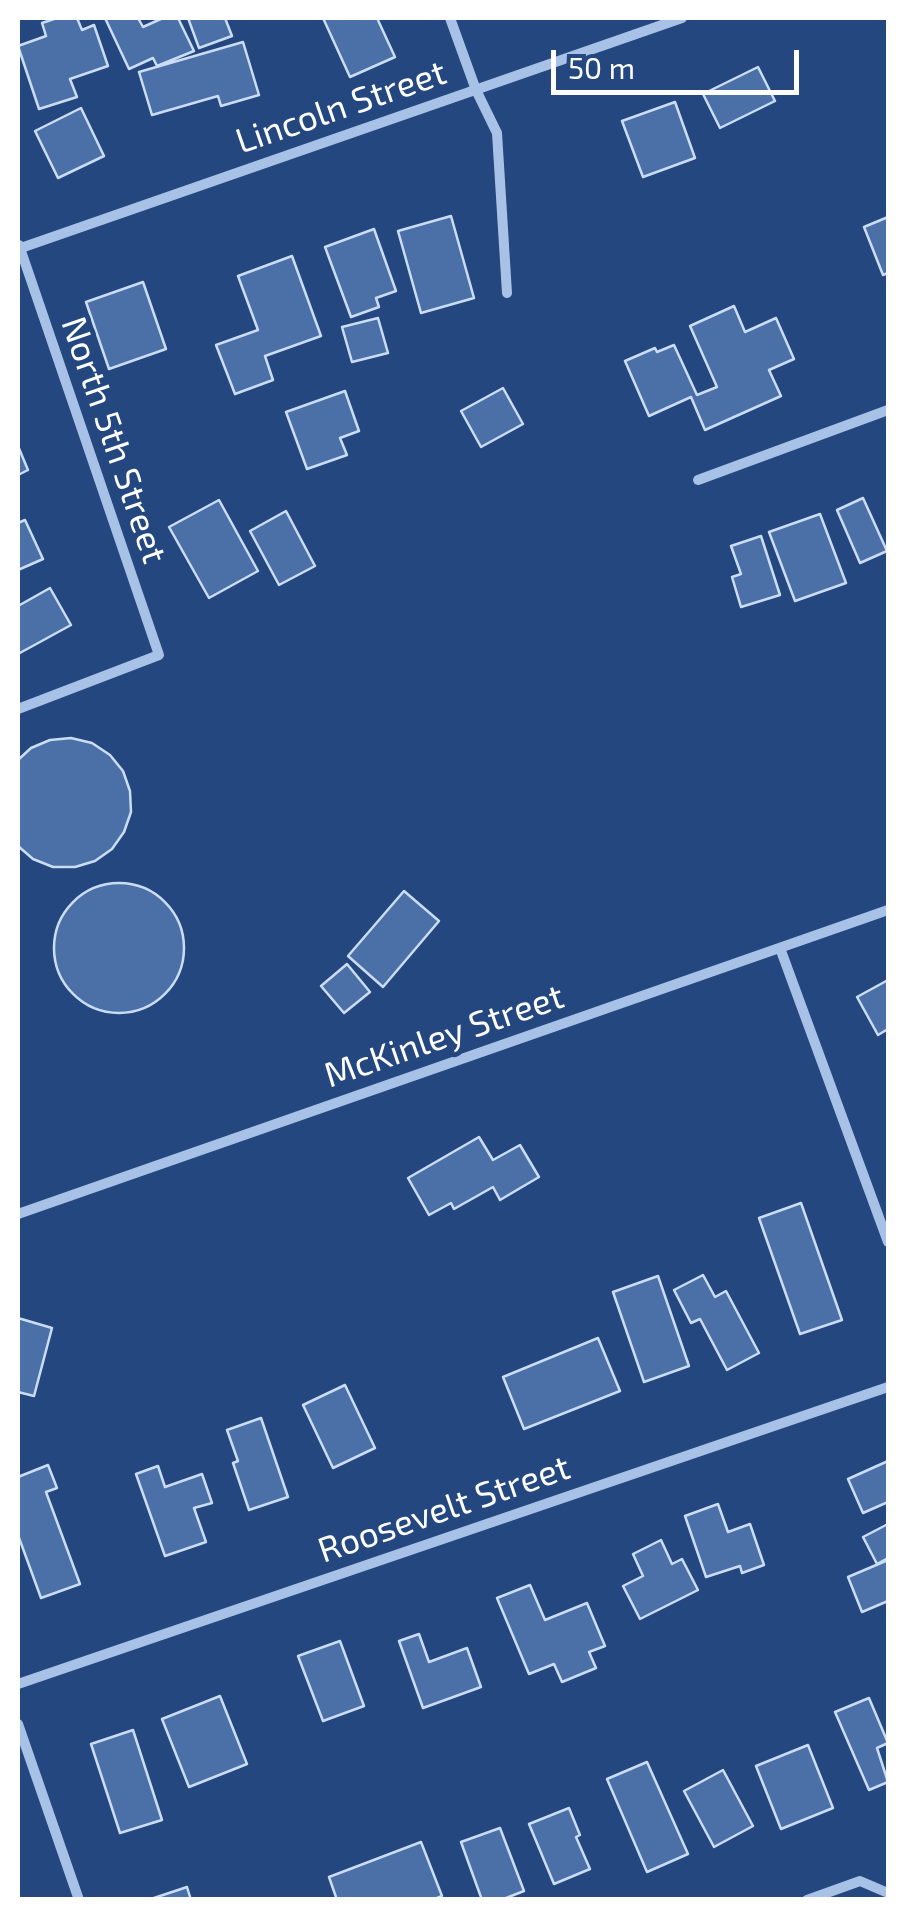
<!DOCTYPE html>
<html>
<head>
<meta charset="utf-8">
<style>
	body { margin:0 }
	#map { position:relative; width:906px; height:1917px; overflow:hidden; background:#23477e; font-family:"Exo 2",sans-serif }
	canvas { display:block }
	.frame { position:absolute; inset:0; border:20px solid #fff; pointer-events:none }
	.scale { position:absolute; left:551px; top:50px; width:248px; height:45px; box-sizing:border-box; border:5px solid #fff; border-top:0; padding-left:12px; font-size:30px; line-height:35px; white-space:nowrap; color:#fff; -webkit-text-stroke:8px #23477e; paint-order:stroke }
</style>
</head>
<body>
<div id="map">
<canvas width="906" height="1917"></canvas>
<div class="frame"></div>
<div class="scale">50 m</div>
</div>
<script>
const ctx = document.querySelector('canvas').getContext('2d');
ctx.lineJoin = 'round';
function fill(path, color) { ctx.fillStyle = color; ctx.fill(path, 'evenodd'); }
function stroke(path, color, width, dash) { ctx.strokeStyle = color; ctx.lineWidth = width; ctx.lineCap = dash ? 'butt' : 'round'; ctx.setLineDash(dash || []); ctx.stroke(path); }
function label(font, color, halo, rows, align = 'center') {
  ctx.font = font + ' "Exo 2",sans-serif'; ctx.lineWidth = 10; ctx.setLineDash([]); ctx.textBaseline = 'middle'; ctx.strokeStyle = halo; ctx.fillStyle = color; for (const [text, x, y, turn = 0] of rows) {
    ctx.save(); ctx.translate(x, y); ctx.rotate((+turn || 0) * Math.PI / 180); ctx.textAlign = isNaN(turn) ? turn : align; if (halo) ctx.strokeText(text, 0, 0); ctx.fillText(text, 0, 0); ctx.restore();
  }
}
const building = new Path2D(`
	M57,18H77L82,30L94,25L108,66L70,79L77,97L39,109L18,46L46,36L42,23Z
	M105,18H138L143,27L163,18H178L194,51L157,66L153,58L129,69Z
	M188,18H225L232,36L199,48Z
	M323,18H377L395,57L350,77Z
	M243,42L259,95L221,106L218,96L152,115L139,72Z
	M758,67L775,101L720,128L703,94Z
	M675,102L695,158L643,177L622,121Z
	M81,108L104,156L58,178L35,131Z
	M451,216L474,298L421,313L398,231Z
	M888,217V273L883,275L864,227Z
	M374,229L396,291L376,298L379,307L351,317L325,247Z
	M292,256L321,336L265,356L273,380L235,394L216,345L258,330L238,276Z
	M143,282L166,349L109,369L86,302Z
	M734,306L745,332L776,318L794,359L769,370L781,396L705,430L691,397L649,416L625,361L655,348L657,352L674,345L697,395L717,387L690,326Z
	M378,318L388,353L352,362L342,327Z
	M503,388L523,424L481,447L461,411Z
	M345,391L359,431L340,438L347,455L307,469L286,412Z
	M18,446L28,470L18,475Z
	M863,498L887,551L860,563L837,510Z
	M219,500L258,571L209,598L169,527Z
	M286,511L315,566L279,585L250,531Z
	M820,514L846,583L795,601L769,532Z
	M25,520L43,559L18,570V523Z
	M761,536L780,595L741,607L732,577L741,574L731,546Z
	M50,588L71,625L18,654V606Z
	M71,738L92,743L110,755L123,771L130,791L131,812L124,832L112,849L95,861L75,867H53L33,859L18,846V760L31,748L50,740Z
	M54 948a65 65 0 1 1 130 0a65 65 0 1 1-130 0Z
	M404,891L439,921L383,987L348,956Z
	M347,964L370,992L344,1013L321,986Z
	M888,980V1029L878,1035L857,997Z
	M479,1137L493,1160L520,1145L539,1177L500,1200L493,1187L454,1209L451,1203L429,1215L408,1178Z
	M801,1203L842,1320L800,1334L759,1218Z
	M703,1275L715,1297L726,1291L759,1353L727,1370L700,1319L691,1323L674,1290Z
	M658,1276L689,1366L644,1382L613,1292Z
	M18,1318L52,1328L34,1396L18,1392Z
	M598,1338L620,1391L524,1429L503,1377Z
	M345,1385L375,1448L333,1468L303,1405Z
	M261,1418L288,1497L249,1510L233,1463L238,1461L227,1430Z
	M888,1461V1502L863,1513L848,1479Z
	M48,1465L57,1488L46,1492L80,1584L41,1598L18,1535V1477Z
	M158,1466L165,1487L202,1474L212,1503L194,1508L206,1542L165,1556L136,1474Z
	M718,1504L728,1532L750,1524L764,1565L742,1573L740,1566L706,1577L685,1516Z
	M888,1524V1558L877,1564L863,1537Z
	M661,1540L672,1564L682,1559L698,1590L640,1619L623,1586L643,1576L633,1554Z
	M888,1560V1601L862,1612L848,1577Z
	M530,1585L545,1620L587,1603L605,1646L589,1652L596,1668L562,1682L554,1664L529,1674L497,1598Z
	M419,1634L429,1662L467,1648L481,1687L423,1708L399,1641Z
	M340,1641L364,1706L323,1721L298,1656Z
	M220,1696L247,1764L189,1787L162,1719Z
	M869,1698L888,1743L877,1748L888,1782L869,1790L835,1712Z
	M133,1730L162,1820L120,1833L91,1744Z
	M808,1745L833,1808L781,1829L756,1766Z
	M647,1762L688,1854L647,1872L607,1779Z
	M723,1770L753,1826L714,1847L684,1791Z
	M569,1808L580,1835L576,1837L590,1869L554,1884L529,1824Z
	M500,1828L524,1891L501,1900H482L461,1842Z
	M421,1842L442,1896L432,1900H337L329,1877Z
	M187,1887L191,1900H148Z`);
const street = new Path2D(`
	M450,18L476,90L497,133L507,293
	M18,249L682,18
	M698,480L888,410
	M18,709L159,655L19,245
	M780,948L888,1242
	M18,1214L888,910
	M18,1684L888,1387
	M18,1724L79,1900
	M807,1900L860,1881L888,1893`);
const streetNames = [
	["Lincoln Street",341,107,-19],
	["North 5th Street",114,440,71],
	["McKinley Street",444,1036,-19],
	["Roosevelt Street",444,1509,-19]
];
fill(building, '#4b70a7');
stroke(building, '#cbdcf5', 2.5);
stroke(street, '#a8c1e6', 10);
label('35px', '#fff', '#23477e', streetNames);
</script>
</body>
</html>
